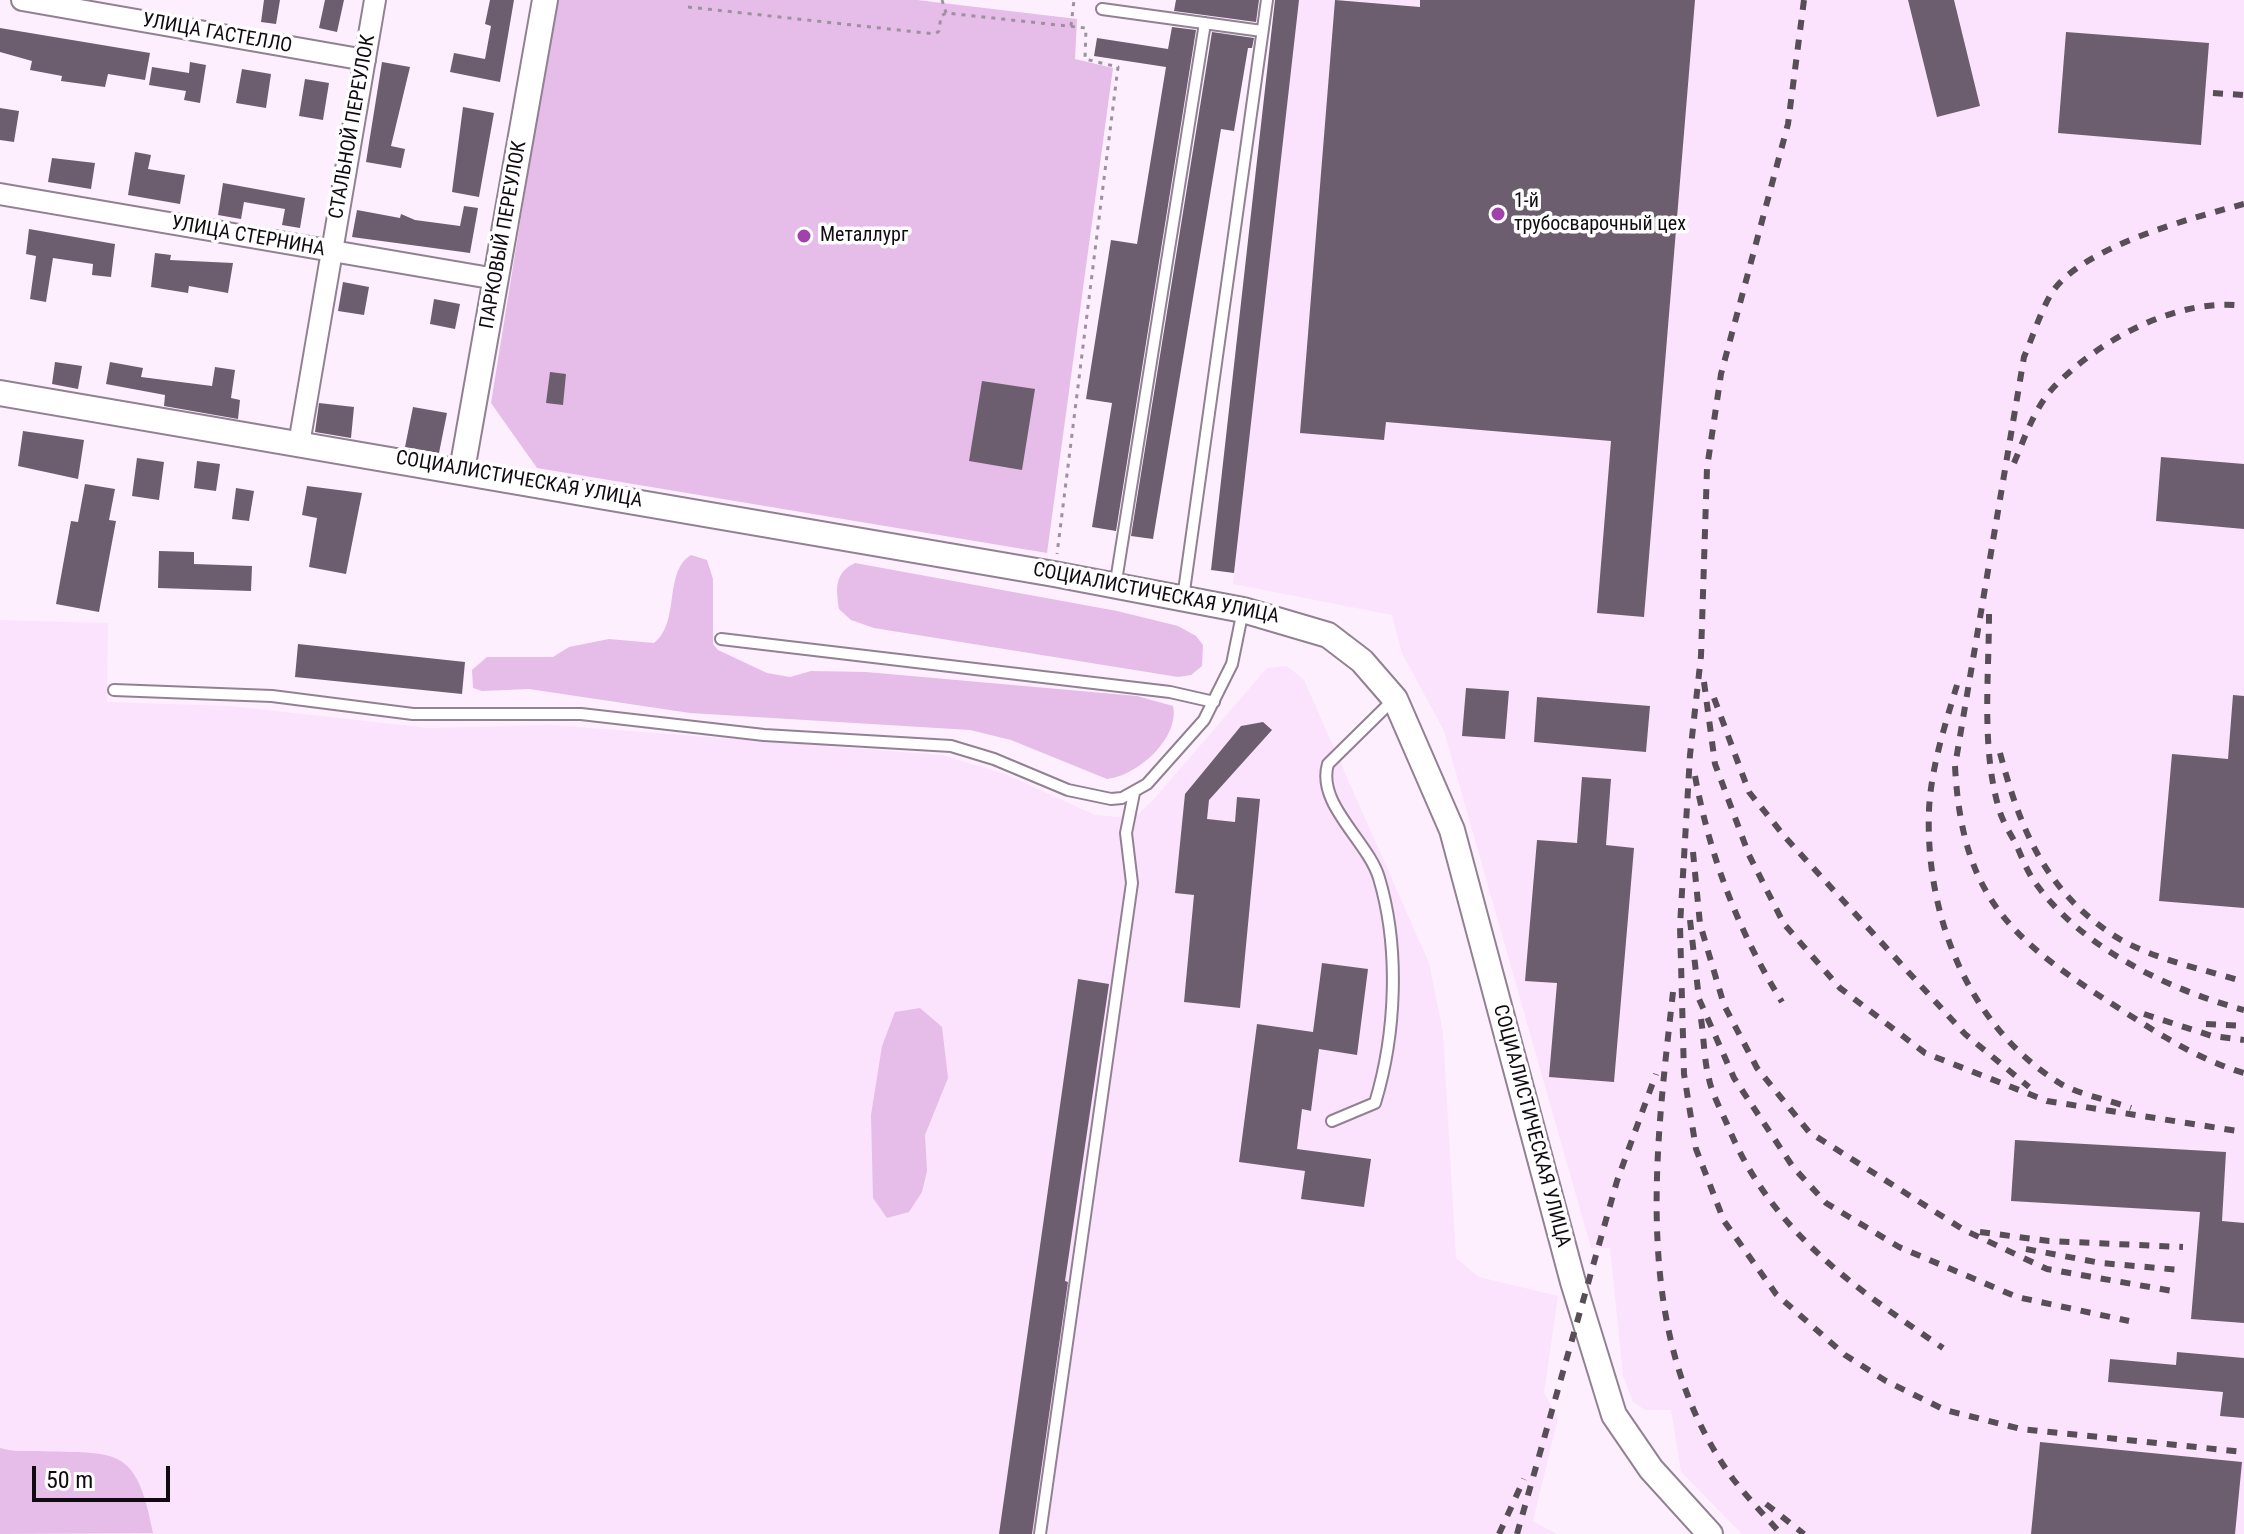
<!DOCTYPE html>
<html>
<head>
<meta charset="utf-8">
<style>
	body { margin:0 }
	#map { position:relative; width:2244px; height:1534px; overflow:hidden; background:#fdeffe; font-family:"Roboto Condensed",sans-serif }
	canvas { display:block }
	.scale { position:absolute; left:32px; top:1466px; width:138px; height:36px; box-sizing:border-box; border:4px solid #110b11; border-top:0; padding-left:10px; font-size:24px; line-height:28px; white-space:nowrap; color:#110b11; -webkit-text-stroke:6px #fff; paint-order:stroke }
</style>
</head>
<body>
<div id="map">
<canvas width="2244" height="1534"></canvas>
<div class="scale">50 m</div>
</div>
<script>
const ctx = document.querySelector('canvas').getContext('2d');
ctx.lineJoin = 'round';
function fill(path, color) { ctx.fillStyle = color; ctx.fill(path, 'evenodd'); }
function stroke(path, color, width, dash) { ctx.strokeStyle = color; ctx.lineWidth = width; ctx.lineCap = dash ? 'butt' : 'round'; ctx.setLineDash(dash || []); ctx.stroke(path); }
function label(font, color, halo, rows, align = 'center') {
  ctx.font = font + ' "Roboto Condensed",sans-serif'; ctx.lineWidth = 7; ctx.setLineDash([]); ctx.textBaseline = 'middle'; ctx.strokeStyle = halo; ctx.fillStyle = color; for (const [text, x, y, turn = 0] of rows) {
    ctx.save(); ctx.translate(x, y); ctx.rotate((+turn || 0) * Math.PI / 180); ctx.textAlign = isNaN(turn) ? turn : align; if (halo) ctx.strokeText(text, 0, 0); ctx.fillText(text, 0, 0); ctx.restore();
  }
}
const built = new Path2D(`
	M1297,0H2244V1534H1742L1681,1472L1671,1410H1645L1633,1402L1623,1376L1610,1248H1591L1444,731L1402,653L1392,615L1233,584Z
	M0,620L108,623L107,702L231,706L429,728L552,725L942,755L1005,774L1095,815L1118,817L1137,815L1154,799L1267,668L1287,666L1304,680L1429,963L1443,1032L1456,1258L1479,1277L1558,1296L1544,1393L1558,1418L1533,1521L1557,1534H0Z`);
const green = new Path2D(`
	M556,0H917L1077,19L1075,59L1113,68L1047,553L537,468L491,403Z
	M691,555L707,560L713,579V644L718,650L767,673L790,677L811,671L866,672L1137,696L1173,706C1180,738 1137,776 1107,779L1011,740L970,730L690,713L529,689L482,691L473,688L472,670L487,657H553L569,647L609,639L654,643C681,622 663,572 691,555Z
	M855,563L1117,611L1178,626L1196,636L1203,645L1202,666L1191,675L1178,677L874,628L851,620L839,609C836,589 834,573 855,563Z
	M920,1008L942,1027L948,1078L925,1135L927,1171L922,1192L909,1212L887,1218L873,1198L871,1115L882,1046L895,1012Z
	M0,1448C12,1452 25,1451 37,1451C117,1454 136,1444 153,1533L0,1534Z`);
const building = new Path2D(`
	M264,0H280L276,24L261,22Z
	M325,0H344L337,32L319,28Z
	M490,0H514L500,82L450,72L454,53L485,59L491,26L485,24Z
	M1176,0H1259L1256,22L1174,11Z
	M1275,0H1299L1234,573L1211,570Z
	M1335,0L1420,7V0H1695L1644,617L1597,613L1611,441L1386,422L1384,440L1300,433Z
	M1908,0H1954L1980,106L1937,117Z
	M1172,27L1196,30L1116,531L1092,527L1112,403L1086,399L1111,240L1137,244L1166,67L1094,56L1097,38L1168,49Z
	M0,28L150,53L145,80L108,74L105,87L61,81L62,76L30,70L32,61L0,52Z
	M1212,32L1254,38L1252,48H1248L1234,131L1221,129L1153,539L1131,536Z
	M2066,32L2209,43L2201,145L2058,133Z
	M190,62L206,65L200,103L184,100L186,91L149,85L152,67L189,73Z
	M382,62L410,67L391,146L405,149L401,168L366,162Z
	M242,69L271,74L266,108L236,103Z
	M305,79L329,83L323,120L299,116Z
	M463,107L494,113L479,197L452,192Z
	M0,108L19,111L14,142L0,140Z
	M135,152L151,155L148,169L185,175L180,204L128,195Z
	M52,158L95,163L91,189L48,182Z
	M223,183L305,198L300,228L282,225L285,209L244,202L241,219L218,215Z
	M464,206L478,208L470,253L352,237L357,210L400,218L401,214L415,220L460,226Z
	M29,229L115,244L111,277L92,275L93,264L53,258L46,302L30,299L36,256L26,254Z
	M155,253L171,255L170,260L233,263L228,293L189,286L188,293L151,287Z
	M343,282L369,287L364,315L338,311Z
	M434,299L460,304L455,329L430,324Z
	M55,362L82,366L78,389L52,384Z
	M110,362L143,368L141,377L212,386L215,367L235,370L231,398L240,400L238,419L164,406L165,395L106,384Z
	M550,372L566,374L563,405L546,403Z
	M982,381L1035,389L1022,470L969,461Z
	M319,403L354,407L351,438L315,432Z
	M413,407L447,413L439,453L405,447Z
	M23,431L84,440L78,479L18,466Z
	M2161,457L2244,464V529L2156,521Z
	M137,458L164,462L159,500L132,496Z
	M197,461L220,464L216,491L194,488Z
	M85,484L115,489L109,520L116,521L99,612L56,604L71,521L78,522Z
	M307,486L362,493L346,574L309,567L317,518L302,515Z
	M236,488L254,491L249,521L232,519Z
	M159,551L194,552V564L252,566L251,591L158,588Z
	M298,644L465,662L462,694L295,677Z
	M1466,688L1509,691L1505,739L1462,736Z
	M2233,695L2244,696V908L2159,901L2172,754L2228,759Z
	M1537,697L1650,706L1646,752L1534,742Z
	M1263,722L1272,730L1209,800L1207,819L1235,822L1237,797L1260,799L1240,1008L1184,1002L1194,895L1175,893L1185,794L1241,726Z
	M1582,777L1611,779L1606,845L1634,848L1614,1082L1549,1077L1557,983L1525,981L1537,840L1577,843Z
	M1322,963L1368,969L1357,1055L1319,1049L1311,1111L1302,1109L1297,1149L1371,1159L1364,1207L1301,1199L1305,1171L1239,1162L1257,1024L1313,1032Z
	M1078,979L1109,984L1065,1281L1068,1282L1032,1534H999Z
	M2015,1140L2226,1152L2222,1221L2244,1223V1323L2191,1319L2200,1212L2011,1201Z
	M2177,1352L2244,1358V1418L2220,1416L2223,1392L2108,1382L2110,1359L2176,1365Z
	M2040,1442L2242,1462L2235,1534H2031Z`);
const path = new Path2D(`
	M942,0L946,13
	M688,7L935,34L939,31L941,16L946,13L1086,28L1085,59L1118,67L1057,554
	M1071,26L1074,0`);
const service = new Path2D(`
	M1102,9L1262,31
	M1116,581L1205,23
	M1183,598L1267,0
	M721,639L1170,692L1214,702
	M114,690L272,696L413,714H581L764,735L951,746L994,759L1068,790L1111,799L1122,798L1147,784L1204,720L1232,664L1243,610
	M1332,1121L1375,1103C1396,1034 1400,948 1379,878C1368,841 1316,804 1328,764L1393,700
	M1040,1534L1132,883L1126,833L1134,793`);
const minor = new Path2D(`
	M22,0L365,60
	M0,194L496,279
	M299,444L375,0`);
const tertiary = new Path2D(`
	M0,393L1054,574L1243,610L1328,635L1362,661L1395,699L1452,830L1573,1282L1614,1415L1651,1469L1710,1534
	M462,470L545,0`);
const rail = new Path2D(`
	M1804,0L1788,124L1721,374L1707,468L1701,656L1690,755L1680,926L1684,1074L1696,1149L1724,1221L1776,1294L1845,1355L1886,1381L1945,1410L2021,1429L2244,1452
	M2213,93L2244,95
	M2244,204C2192,218 2080,247 2051,294C2040,313 2033,336 2024,357L1955,766C1962,900 2013,941 2120,1009C2159,1034 2199,1060 2244,1073
	M2014,463C2025,437 2034,409 2053,388C2098,340 2178,297 2244,306
	M1989,614C1989,677 1981,748 1999,809C2002,820 2009,832 2015,842C2021,855 2026,869 2034,881C2081,948 2167,989 2244,1010
	M1704,682L1715,764L1749,855L1784,924L1840,988L1925,1053L2047,1101L2244,1132
	M1957,685C1945,725 1931,768 1929,810C1925,915 1968,1027 2061,1084C2081,1095 2109,1100 2131,1108
	M1714,698L1749,792L1785,837L1965,1034L2029,1087
	M2000,753C2020,828 2044,888 2110,933C2148,959 2201,968 2244,982
	M1695,776C1710,857 1738,931 1782,1002
	M1693,852L1700,924L1724,1005L1757,1068L1809,1132L1964,1230L2047,1269L2178,1292
	M1690,920L1699,999L1734,1078L1793,1167L1826,1203L1899,1247L2017,1297L2129,1321
	M1673,992C1655,1155 1630,1337 1733,1479C1748,1498 1765,1516 1781,1534
	M2144,1014L2212,1036L2244,1040
	M1701,1019C1704,1038 1704,1060 1709,1079C1712,1094 1721,1110 1727,1124C1770,1230 1852,1286 1943,1348
	M2206,1024L2244,1026
	M1980,1232L2049,1241L2183,1247
	M2026,1249L2101,1263L2180,1270
	M1766,1504L1804,1534
	M1499,1534L1524,1479
	M1517,1534L1617,1181L1656,1074`);
const markers = [
	[1498,214,8,"#a042ab"],
	[804,236,8,"#a042ab"]
];
const streetNames = [
	["УЛИЦА ГАСТЕЛЛО",217,34,10],
	["СТАЛЬНОЙ ПЕРЕУЛОК",353,127,-80],
	["ПАРКОВЫЙ ПЕРЕУЛОК",504,235,-80],
	["УЛИЦА СТЕРНИНА",248,237,10],
	["СОЦИАЛИСТИЧЕСКАЯ УЛИЦА",519,480,10],
	["СОЦИАЛИСТИЧЕСКАЯ УЛИЦА",1156,594,11],
	["СОЦИАЛИСТИЧЕСКАЯ УЛИЦА",1531,1126,75]
];
const poiNames = [
	["1-й",1514,202],
	["трубосварочный цех",1514,225],
	["Металлург",820,236]
];
fill(built, '#fbe3fd');
fill(green, '#e6bce9');
fill(building, '#6d5e6f');
stroke(service, '#918193', 14);
stroke(minor, '#918193', 24);
stroke(tertiary, '#918193', 28);
stroke(path, '#9c929d', 3, [4, 6]);
stroke(service, '#fff', 10);
stroke(minor, '#fff', 20);
stroke(tertiary, '#fff', 24);
stroke(rail, '#574e57', 6, [10, 10]);
for (const [x, y, r, color] of markers) { const dot = new Path2D(); dot.arc(x, y, r, 0, 2 * Math.PI); ctx.fillStyle = color; ctx.fill(dot); stroke(dot, '#fff', 3); }
label('20px', '#110b11', '#fff', streetNames);
label('20px', '#110b11', '#fff', poiNames, 'left');
</script>
</body>
</html>
